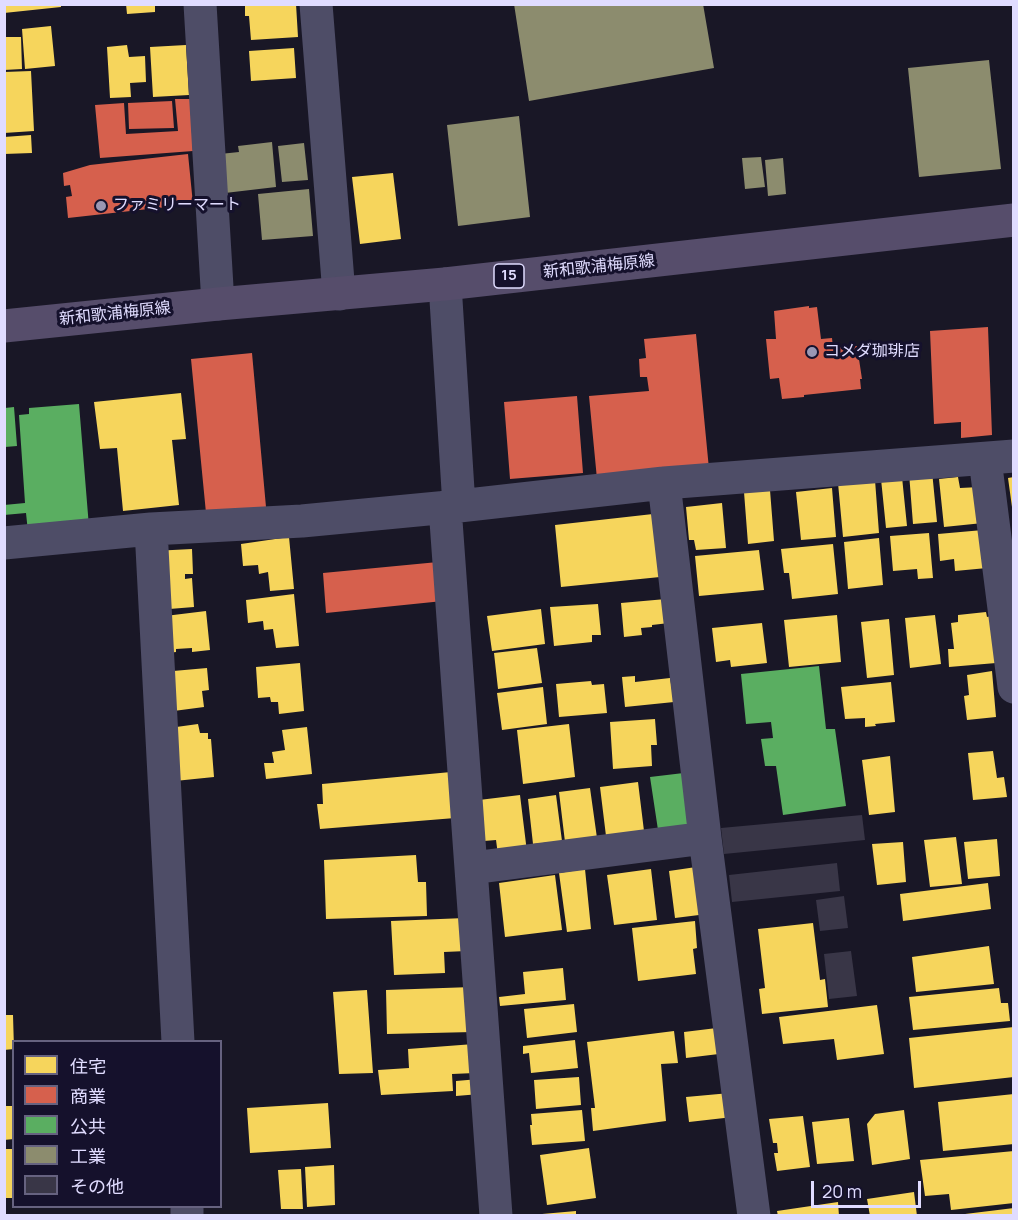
<!DOCTYPE html>
<html>
<head>
<meta charset="utf-8">
<style>
	body { margin:0 }
	#map { position:relative; width:1018px; height:1220px; overflow:hidden; background:#191726; font-family:Manrope,"Noto Sans JP",sans-serif }
	canvas { display:block }
	.frame { position:absolute; inset:0; border:6px solid #e0dcff; pointer-events:none }
	.legend { position:absolute; left:12px; top:1040px; width:210px; height:168px; box-sizing:border-box; background:#15112c; border:2px solid #666280; margin:0; padding:8px 10px; list-style:none; font-size:18px; color:#e0dcff }
	.legend li { display:flex; align-items:center; gap:12px; height:30px }
	.legend b { width:30px; border:2px solid #666280 }
	.scale { position:absolute; left:811px; top:1181px; width:110px; height:27px; box-sizing:border-box; border:3px solid #e0dcff; border-top:0; padding-left:8px; font-size:18px; line-height:21px; white-space:nowrap; color:#e0dcff; -webkit-text-stroke:4px #15112c; paint-order:stroke }
</style>
</head>
<body>
<div id="map">
<canvas width="1018" height="1220"></canvas>
<div class="frame"></div>
<ul class="legend">
<li><b style="height:16px;background:#f6d55c"></b>住宅</li>
<li><b style="height:16px;background:#d6604d"></b>商業</li>
<li><b style="height:16px;background:#5aae61"></b>公共</li>
<li><b style="height:16px;background:#8c8c6e"></b>工業</li>
<li><b style="height:16px;background:#393647"></b>その他</li>
</ul>
<div class="scale">20 m</div>
</div>
<script>
const ctx = document.querySelector('canvas').getContext('2d');
ctx.lineJoin = 'round';
function fill(path, color) { ctx.fillStyle = color; ctx.fill(path, 'evenodd'); }
function stroke(path, color, width, dash) { ctx.strokeStyle = color; ctx.lineWidth = width; ctx.lineCap = dash ? 'butt' : 'round'; ctx.setLineDash(dash || []); ctx.stroke(path); }
function label(font, color, halo, rows, align = 'center') {
  ctx.font = font + ' Manrope,"Noto Sans JP",sans-serif'; ctx.lineWidth = 6; ctx.setLineDash([]); ctx.textBaseline = 'middle'; ctx.strokeStyle = halo; ctx.fillStyle = color; for (const [text, x, y, turn = 0] of rows) {
    ctx.save(); ctx.translate(x, y); ctx.rotate((+turn || 0) * Math.PI / 180); ctx.textAlign = isNaN(turn) ? turn : align; if (halo) ctx.strokeText(text, 0, 0); ctx.fillText(text, 0, 0); ctx.restore();
  }
}
const homes = new Path2D(`
	M4,4H61V7L4,13Z
	M126,4H155V12L127,14Z
	M245,4H296L298,37L251,40L249,16H245Z
	M51,26L55,66L25,69L22,29Z
	M4,37H21L22,69L4,70Z
	M127,45L129,57L145,56L146,82L130,83L131,97L110,98L107,47Z
	M186,45L189,95L153,97L150,47Z
	M294,48L296,78L251,81L249,51Z
	M31,71L34,131L4,133V72Z
	M31,135L32,153L4,154V137Z
	M393,173L401,239L360,244L352,177Z
	M181,393L186,439L172,440L179,505L123,511L117,448L100,449L94,402Z
	M932,471L937,522L913,524L909,473Z
	M902,477L907,526L886,528L881,479Z
	M958,477L960,488L980,487L983,523L944,527L939,479Z
	M1014,477V507H1012L1008,478Z
	M875,480L879,533L843,537L838,483Z
	M832,488L836,537L801,540L796,492Z
	M770,490L774,541L748,544L744,492Z
	M722,503L726,548L696,550L694,540H689L686,507Z
	M653,514L660,577L561,587L555,525Z
	M983,530L987,568L955,571L954,559L940,561L938,534Z
	M929,533L933,578L918,579L917,569L893,571L890,536Z
	M289,537L294,589L270,591L268,572L259,574L258,565L243,566L241,544Z
	M879,538L883,585L848,589L844,542Z
	M833,544L838,594L792,599L789,573H784L781,549Z
	M192,549L193,574H185V579L192,578L194,607L157,610L153,551Z
	M759,550L764,590L699,596L695,556Z
	M294,594L299,646L276,648L273,629L264,630L263,621L248,623L246,600Z
	M666,599L669,623L652,625V627L641,628L642,635L624,637L621,603Z
	M598,604L601,635H592V642L554,646L550,607Z
	M541,609L545,644L492,651L487,616Z
	M206,611L210,650L192,652V648L176,649V652L160,654L157,617Z
	M986,612L987,617L991,616L996,663L949,667L948,649H954L951,623L958,622V615Z
	M837,615L841,662L789,667L784,620Z
	M935,615L941,664L910,668L905,618Z
	M889,619L894,675L867,678L861,622Z
	M762,623L767,663L731,667L730,660L716,662L712,628Z
	M537,648L542,683L498,689L494,653Z
	M300,663L304,711L279,714L278,702H271L270,697L258,698L256,667Z
	M207,668L209,690L202,691L204,707L166,712L162,672Z
	M992,671L996,717L967,720L964,696L969,695L967,675Z
	M635,676V682L670,678L674,702L625,707L622,677Z
	M591,681L592,685L604,684L607,713L559,717L556,684Z
	M891,682L895,722L875,724L876,726L865,727V718L845,719L841,687Z
	M543,687L547,724L502,730L497,693Z
	M655,719L657,745H651L652,766L613,769L610,722Z
	M198,724L200,733H208V739H211L214,777L175,781L169,728Z
	M569,724L575,777L523,784L517,730Z
	M307,727L312,774L266,779L264,763H274L272,752L285,750L282,730Z
	M993,751L997,778L1004,777L1007,797L973,800L968,753Z
	M890,756L895,812L869,815L862,760Z
	M451,772L455,818L320,829L317,804H323L322,784Z
	M638,782L644,831L606,836L600,787Z
	M590,788L597,838L565,842L559,792Z
	M520,795L527,852L498,855L496,840L484,841L479,800Z
	M556,795L562,841L533,844L528,799Z
	M956,837L962,884L930,887L924,840Z
	M997,839L1000,876L968,879L964,842Z
	M903,842L906,882L877,885L872,844Z
	M416,855L418,882H426L427,916L326,919L324,860Z
	M703,866L707,914L675,918L669,871Z
	M585,869L591,929L567,932L559,873Z
	M651,869L657,920L614,925L607,875Z
	M555,875L562,930L505,937L499,883Z
	M988,883L991,909L903,921L900,894Z
	M465,918L467,951L444,952L445,973L394,975L391,921Z
	M695,921L697,948L693,949L696,974L638,981L632,928Z
	M813,923L820,980L825,979L828,1007L762,1014L759,989L765,988L758,929Z
	M989,946L994,984L916,992L912,957Z
	M563,968L566,1000L500,1006L499,997L525,994L523,972Z
	M472,987L473,1032L387,1034L386,990Z
	M999,988L1001,1003H1008L1010,1021L913,1030L909,997Z
	M367,990L373,1073L339,1074L333,992Z
	M574,1004L577,1032L527,1038L524,1009Z
	M877,1005L884,1054L837,1060L834,1039L783,1044L779,1017Z
	M4,1015H13L14,1049L4,1050Z
	M725,1027L727,1053L686,1058L684,1032Z
	M1014,1027V1077L914,1088L909,1038Z
	M674,1031L678,1063L661,1064L666,1121L593,1131L591,1108H595L587,1042Z
	M575,1040L578,1068L531,1073L529,1053L523,1054V1046Z
	M474,1044L475,1073L452,1074L453,1091L381,1095L378,1070L409,1068L408,1049Z
	M579,1077L581,1105L536,1109L534,1080Z
	M479,1079L480,1094L456,1096V1081Z
	M730,1093L733,1117L689,1122L686,1097Z
	M1014,1094V1144L943,1151L938,1102Z
	M328,1103L331,1148L250,1153L247,1108Z
	M4,1106H14V1139L4,1140Z
	M582,1110L585,1141L532,1145L530,1125H532L531,1114Z
	M904,1110L910,1159L872,1165L867,1124L875,1114Z
	M803,1116L810,1167L777,1171L774,1153H778L777,1143H773L769,1119Z
	M849,1118L854,1161L817,1164L812,1122Z
	M589,1148L596,1198L547,1205L540,1155Z
	M4,1149H14V1198H4Z
	M1014,1151V1203L951,1210L949,1194L925,1196L920,1160Z
	M334,1165L335,1205L307,1207L305,1167Z
	M301,1169L303,1209H281L278,1170Z
	M914,1192L917,1216H870L867,1199Z
	M838,1202L839,1216H778L777,1211Z
	M1014,1208V1216H965V1214Z
	M576,1211V1216H542V1214Z`);
const shops = new Path2D(`
	M175,99H190L193,151L100,158L95,105L124,103L126,134L178,131Z
	M172,101L174,128L129,129L128,103Z
	M188,154L193,204L68,218L66,197L72,196L70,185L64,186L63,173L90,165Z
	M809,306V308L817,307L821,339L832,338L833,348L857,346L862,379H860L861,389L804,395V397L782,399L779,378L770,379L766,339H776L774,311Z
	M988,327L992,435L961,438V422L934,424L930,331Z
	M696,334L709,469L597,479L589,396L649,391L647,377H640L639,359L646,358L644,339Z
	M252,353L266,507L206,513L191,359Z
	M577,396L583,473L510,479L504,402Z
	M438,562L443,601L326,613L323,573Z`);
const public = new Path2D(`
	M79,404L89,527L28,532L26,513L4,515V505L25,503L19,415L29,414V408Z
	M14,407L17,446L5,447V408Z
	M819,666L826,729H835L846,806L783,815L776,766H765L761,739L773,738L771,722L746,724L741,674Z
	M692,772L699,824L658,830L650,777Z`);
const industry = new Path2D(`
	M514,4H703L714,68L529,101Z
	M989,60L1001,169L919,177L908,68Z
	M519,116L530,217L458,226L447,125Z
	M272,142L276,187L225,193L220,154L239,152L238,146Z
	M304,143L308,180L282,182L278,146Z
	M761,157L765,187L745,189L742,158Z
	M783,158L786,194L768,196L765,160Z
	M309,189L313,236L262,240L258,194Z`);
const building = new Path2D(`
	M862,815L865,840L724,854L721,828Z
	M837,863L840,891L732,902L729,875Z
	M844,896L848,928L820,931L816,900Z
	M851,951L857,996L829,999L824,954Z`);
const minor = new Path2D(`
	M200,4L218,304
	M316,4L339,294
	M445,284L459,506
	M985,459L1014,687
	M664,483L705,838L754,1216
	M445,507L496,1216
	M151,529L178,1042
	M4,543L151,529L302,521L459,506L664,483L1014,456
	M472,868L705,838
	M187,1206V1216`);
const major = new Path2D(`
	M4,326L218,304L445,284L1014,220`);
const markers = [
	[101,206,6,"#9a97b3"],
	[812,352,6,"#9a97b3"]
];
const shields = [
	[509,276,30]
];
const shieldNames = [
	["15",509,276]
];
const poiNames = [
	["ファミリーマート",113,206],
	["コメダ珈琲店",824,352]
];
const streetNames = [
	["新和歌浦梅原線",599,267,-6],
	["新和歌浦梅原線",115,314,-6]
];
fill(homes, '#f6d55c');
fill(shops, '#d6604d');
fill(public, '#5aae61');
fill(industry, '#8c8c6e');
fill(building, '#393647');
stroke(minor, '#4e4d67', 33);
stroke(major, '#564d6b', 33);
for (const [x, y, r, color] of markers) { const dot = new Path2D(); dot.arc(x, y, r, 0, 2 * Math.PI); ctx.fillStyle = color; ctx.fill(dot); stroke(dot, '#15112c', 2); }
for (const [x, y, w] of shields) { const box = new Path2D(); box.roundRect(x - w / 2, y - 12, w, 24, 4.5); ctx.fillStyle = '#15112c'; ctx.fill(box); stroke(box, '#e0dcff', 1.5); }
label('bold 15px', '#e0dcff', null, shieldNames);
label('16px', '#e0dcff', '#15112c', poiNames, 'left');
label('16px', '#e0dcff', '#15112c', streetNames);
</script>
</body>
</html>
